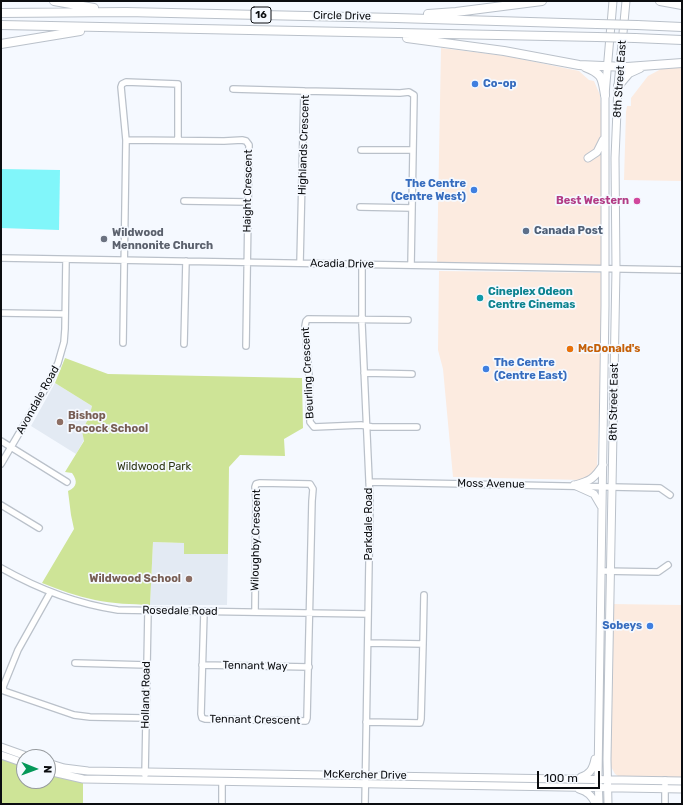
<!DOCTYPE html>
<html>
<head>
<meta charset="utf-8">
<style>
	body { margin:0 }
	#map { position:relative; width:683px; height:805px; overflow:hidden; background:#f5f9ff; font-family:Rubik,sans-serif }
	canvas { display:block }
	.frame { position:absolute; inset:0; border:2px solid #0b0d10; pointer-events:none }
	.north { position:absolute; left:16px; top:749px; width:40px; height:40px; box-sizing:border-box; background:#f5f9ff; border:1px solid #979b9f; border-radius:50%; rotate:91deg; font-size:11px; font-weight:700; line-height:16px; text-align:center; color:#0b0d10 }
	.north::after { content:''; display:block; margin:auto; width:14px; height:18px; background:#059859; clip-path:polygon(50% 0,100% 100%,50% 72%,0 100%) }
	.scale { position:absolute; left:537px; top:771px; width:63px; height:18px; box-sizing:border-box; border:2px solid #0b0d10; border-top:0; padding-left:5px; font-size:12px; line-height:14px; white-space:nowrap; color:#0b0d10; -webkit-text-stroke:3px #f5f9ff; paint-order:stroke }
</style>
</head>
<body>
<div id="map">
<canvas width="683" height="805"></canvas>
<div class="frame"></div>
<div class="north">N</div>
<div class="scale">100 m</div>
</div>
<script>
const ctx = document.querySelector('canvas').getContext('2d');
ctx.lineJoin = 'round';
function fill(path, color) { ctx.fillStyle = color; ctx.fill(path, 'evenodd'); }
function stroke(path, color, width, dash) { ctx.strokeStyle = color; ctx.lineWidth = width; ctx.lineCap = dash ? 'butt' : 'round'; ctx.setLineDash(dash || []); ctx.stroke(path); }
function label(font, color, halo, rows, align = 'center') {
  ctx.font = font + ' Rubik,sans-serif'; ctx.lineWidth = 3.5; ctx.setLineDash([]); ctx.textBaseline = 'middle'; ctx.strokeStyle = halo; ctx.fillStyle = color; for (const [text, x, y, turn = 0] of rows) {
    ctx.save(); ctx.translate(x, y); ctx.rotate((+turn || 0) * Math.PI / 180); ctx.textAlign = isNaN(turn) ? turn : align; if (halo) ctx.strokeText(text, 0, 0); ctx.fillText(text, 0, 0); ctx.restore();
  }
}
const commercial = new Path2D(`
	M441,48L506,56L579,71L589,80L594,81L600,95L604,158L606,269L437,265Z
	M682,67V181L624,180L626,112L627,106H631V98L648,76L663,68Z
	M439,271L606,273L604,279L597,468L593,475L583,480L453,477L443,369L438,350Z
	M610,604L682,605V781L623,779L615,774L607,759Z`);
const built = new Path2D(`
	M55,383L92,406L89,417L82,431L84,440L76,454L31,426Z
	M153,542L184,543V554H228L227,605H150Z`);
const green = new Path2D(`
	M65,358L108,374L302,378L303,428L284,439L285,456L240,455L229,467L228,554H184V543L153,542L150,605C132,604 113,604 95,600C77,596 59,590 42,583L74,529L71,515L68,491C77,487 78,481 72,473L65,472L84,441L82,431L89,417L92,406L55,383Z
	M1,755L24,763V781H48V771L83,779V804H1Z`);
const water = new Path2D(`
	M1,169L60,170L59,230L1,228Z`);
const minor = new Path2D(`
	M233,89L304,91
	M126,140L121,87L122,84L126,82L178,84V140
	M361,150H413
	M184,201L248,202
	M360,207L412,208
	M1,258L682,270
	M300,263L304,91L400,93L409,92L414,95L411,265
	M362,265V324L370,502L365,804
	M1,313L65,314
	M408,320L308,319L306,321L305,326L309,376L310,422L314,427L361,425L372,427H417
	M123,343L126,140L224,141L242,140L246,141L249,145L246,346
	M184,344L186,261
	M364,373L412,374
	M1,441L67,482
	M1,464L48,384L58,363L64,342L65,329L66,260
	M369,482L660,488L670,495
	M1,505L39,528
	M1,568C38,589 76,604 118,610L368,614
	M601,571L658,572L668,565
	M50,593L18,650L3,687L4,691L74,715L90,717L145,718
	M204,612L201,714L202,718L205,719L306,721L307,718L312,501L313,489L310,484L260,483L256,484L255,487L256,500L255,612
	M423,644L424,595
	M75,663L147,665
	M202,665L309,667
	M366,722L420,723L421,719L423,644L368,643
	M145,775L148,611
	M222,804V781
	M665,804V780`);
const major = new Path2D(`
	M588,158L597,152L603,140
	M574,485L594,494L601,506
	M575,485C590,481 594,479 603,465
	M1,747L29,757
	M1,755L24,763
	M48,763L64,768L88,771L682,781
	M48,771L83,779L682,789
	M581,777C590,774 593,769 595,759
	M579,789C588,791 592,797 596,804
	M599,804L598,778L605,305V95L613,1
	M608,804L607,759L616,269L615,158L618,86L626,1`);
const highway = new Path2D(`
	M54,1L94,8
	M660,1L682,5
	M1,13L126,12L396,18L597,24
	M428,14L456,12L542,1
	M1,25L597,37
	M637,25L682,27
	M407,38L504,51L579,65L627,67L682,63
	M635,38L682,40
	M1,44L80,31
	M585,67C603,74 602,78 605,95
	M618,86L629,73L640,68`);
const highwayBridge = new Path2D(`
	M597,24L637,25
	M597,37L635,38`);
const markers = [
	[475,84,4,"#3f7fe0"],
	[474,190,4,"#3f7fe0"],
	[637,201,4,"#d1479c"],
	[526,231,4,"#5c6f8a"],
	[104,239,4,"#6b7280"],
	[480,298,4,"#0f9aa8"],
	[570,349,4,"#e8710a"],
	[486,369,4,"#3f7fe0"],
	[60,422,4,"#8d6e63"],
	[189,579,4,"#8d6e63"],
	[650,626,4,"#3f7fe0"]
];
const shields = [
	[261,15,20]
];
const shieldNames = [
	["16",261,15]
];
const streetNames = [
	["Circle Drive",342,16,1],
	["8th Street East",620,79,-86],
	["Highlands Crescent",304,145,-88],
	["Haight Crescent",248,191,-89],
	["Acadia Drive",342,264,1],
	["Beurling Crescent",308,373,-93],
	["Avondale Road",38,400,-61],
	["8th Street East",614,402,-89],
	["Moss Avenue",491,484,1],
	["Parkdale Road",369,524,-90],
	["Wiloughby Crescent",256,540,-89],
	["Rosedale Road",180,611,1],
	["Tennant Way",255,666,1],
	["Holland Road",146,695,-89],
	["Tennant Crescent",255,720,1],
	["McKercher Drive",365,775,1]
];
const shopNames = [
	["Co-op",483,84],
	["The Centre",466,184,"right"],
	["(Centre West)",466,197,"right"],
	["The Centre",494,363],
	["(Centre East)",494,376],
	["Sobeys",642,626,"right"]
];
const hotelNames = [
	["Best Western",629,201]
];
const serviceNames = [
	["Canada Post",534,231]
];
const worshipNames = [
	["Wildwood",112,233],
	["Mennonite Church",112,246]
];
const cultureNames = [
	["Cineplex Odeon",488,292],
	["Centre Cinemas",488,305]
];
const foodNames = [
	["McDonald's",578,349]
];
const educationNames = [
	["Bishop",68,416],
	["Pocock School",68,429],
	["Wildwood School",181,579,"right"]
];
const parkNames = [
	["Wildwood Park",154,467]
];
fill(commercial, '#fcebe0');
fill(built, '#e3eaf3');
fill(green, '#cee497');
fill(water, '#81f6fa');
stroke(minor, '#bac1ca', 8);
stroke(major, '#bac1ca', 9);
stroke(highway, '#bac1ca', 10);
stroke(minor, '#fff', 5.5);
stroke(major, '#fff', 7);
stroke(highway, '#fff', 8);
stroke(highwayBridge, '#bac1ca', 10, []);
stroke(highwayBridge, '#fff', 8);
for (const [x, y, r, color] of markers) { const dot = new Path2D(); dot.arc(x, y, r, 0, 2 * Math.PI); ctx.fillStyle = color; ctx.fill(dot); stroke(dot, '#f5f9ff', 1.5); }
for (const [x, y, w] of shields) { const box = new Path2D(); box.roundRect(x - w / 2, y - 8, w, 16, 3); ctx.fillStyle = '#f5f9ff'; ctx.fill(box); stroke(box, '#0b0d10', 1); }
label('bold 10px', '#0b0d10', null, shieldNames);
label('11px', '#0b0d10', '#f5f9ff', streetNames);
label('bold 11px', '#366cbe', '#f5f9ff', shopNames, 'left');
label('bold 11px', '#b23c85', '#f5f9ff', hotelNames, 'right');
label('bold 11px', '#4e5e75', '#f5f9ff', serviceNames, 'left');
label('bold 11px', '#5b616d', '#f5f9ff', worshipNames, 'left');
label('bold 11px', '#0d838f', '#f5f9ff', cultureNames, 'left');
label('bold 11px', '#c56008', '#f5f9ff', foodNames, 'left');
label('bold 11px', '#785e54', '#f5f9ff', educationNames, 'left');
label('11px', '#2d3614', '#f5f9ff', parkNames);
</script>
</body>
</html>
